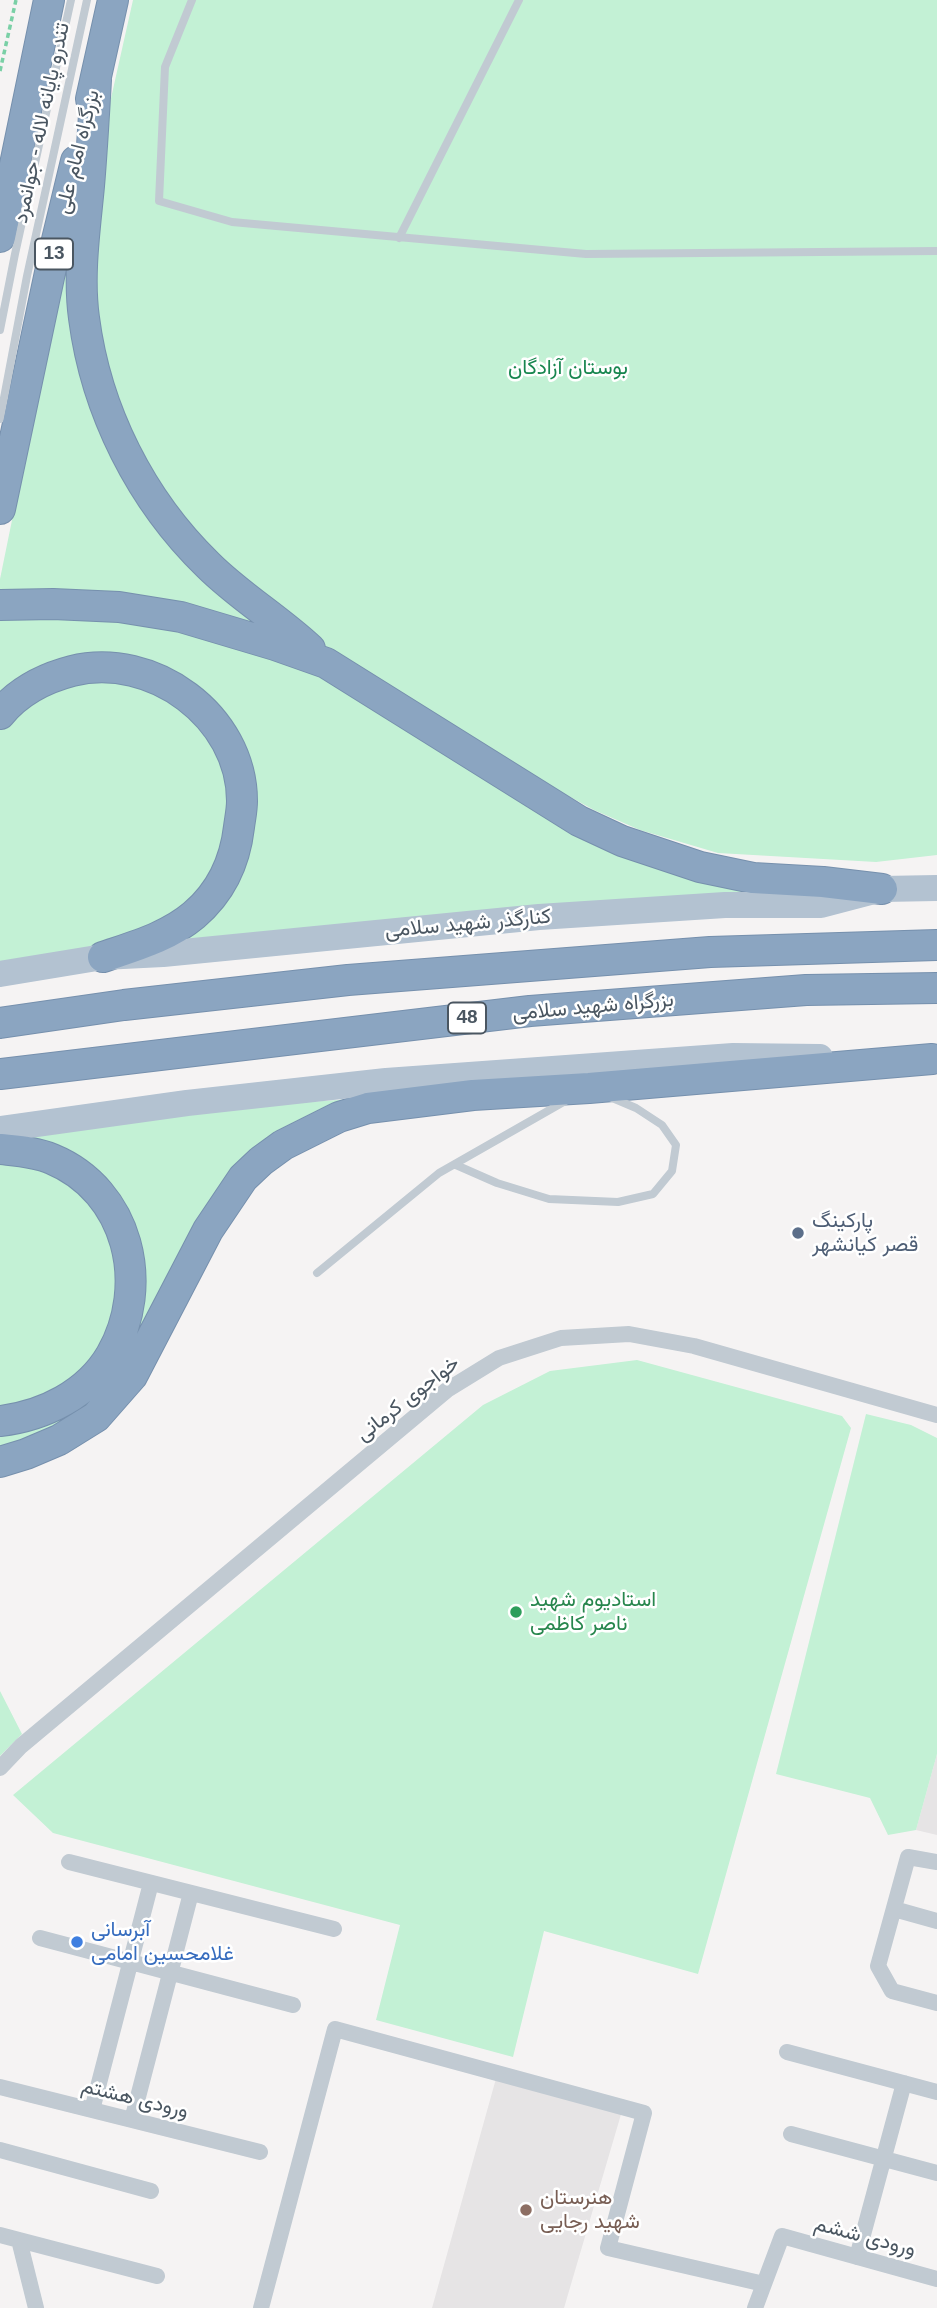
<!DOCTYPE html>
<html>
<head>
<meta charset="utf-8">
<style>
	body { margin:0 }
	canvas { display:block; background:#f5f3f3 }
</style>
</head>
<body>
<canvas width="937" height="2308"></canvas>
<script>
const ctx = document.querySelector('canvas').getContext('2d');
ctx.lineJoin = 'round';
function fill(path, color) { ctx.fillStyle = color; ctx.fill(path, 'evenodd'); }
function stroke(path, color, width, dash) { ctx.strokeStyle = color; ctx.lineWidth = width; ctx.lineCap = dash ? 'butt' : 'round'; ctx.setLineDash(dash || []); ctx.stroke(path); }
function label(font, color, halo, rows, align = 'center') {
  ctx.font = font + ' Arial,Vazirmatn,sans-serif'; ctx.lineWidth = 5; ctx.setLineDash([]); ctx.textBaseline = 'middle'; ctx.strokeStyle = halo; ctx.fillStyle = color; for (const [text, x, y, turn = 0] of rows) {
    ctx.save(); ctx.translate(x, y); ctx.rotate((+turn || 0) * Math.PI / 180); ctx.textAlign = isNaN(turn) ? turn : align; if (halo) ctx.strokeText(text, 0, 0); ctx.fillText(text, 0, 0); ctx.restore();
  }
}
const education = new Path2D(`
	M937,1754V1835L916,1830Z
	M497,2075L622,2111L564,2308H432Z`);
const green = new Path2D(`
	M133,0H937V855L876,862L718,853L640,830L594,810L452,732L288,623L157,505L90,325L103,134Z
	M73,221L132,475L302,646L0,596V579Z
	M41,613L178,627L322,676L554,817L807,894L129,951L209,910L248,782L142,663L0,710V614Z
	M142,677L216,736L236,807L209,889L138,938L0,964V727L44,685Z
	M352,1099L300,1121L139,1344L90,1407L62,1423L0,1451V1428L116,1359L119,1207L0,1138L263,1105Z
	M0,1155L32,1160L108,1213L121,1313L82,1380L0,1415Z
	M637,1360L842,1416L851,1428L698,1974L544,1931L513,2057L376,2020L400,1925L53,1833L13,1795L483,1405L550,1371Z
	M866,1414L911,1425L937,1438V1754L916,1830L888,1835L870,1798L776,1774Z
	M0,1691L22,1734L0,1756Z`);
const path = new Path2D(`
	M0,71L16,0`);
const lane = new Path2D(`
	M192,0L165,67L159,201L232,222L586,254L937,251
	M399,238L519,0
	M0,330L15,254L71,0
	M0,419L27,276L87,0
	M456,1165L497,1183L549,1199L618,1202L653,1194L672,1171L676,1145L662,1125L636,1108L610,1097
	M317,1273L439,1173L567,1100`);
const street = new Path2D(`
	M0,1768L21,1746L447,1390L499,1358L561,1338L629,1334L694,1346L937,1415
	M69,1862L334,1929
	M937,1862L908,1857L878,1966L892,1991L937,2003
	M894,1909L937,1921
	M40,1938L293,2005
	M787,2052L937,2092
	M0,2087L260,2152
	M92,2110L151,1883
	M132,2120L191,1893
	M791,2134L937,2173
	M0,2150L151,2191
	M0,2235L19,2240L36,2308
	M19,2240L157,2276
	M857,2257L904,2083
	M261,2308L335,2029L644,2113L608,2248L764,2284
	M755,2308L782,2236L937,2279`);
const primary = new Path2D(`
	M0,974L103,957L163,954L539,917L725,905H821L882,889L937,888
	M0,1129L187,1103L386,1081L733,1056L820,1057`);
const highway = new Path2D(`
	M96,80C94,115 92,151 89,186C85,229 78,275 84,318C96,411 141,500 208,565C239,596 278,619 310,649
	M91,99L113,0
	M0,237L49,0
	M0,509L56,244L76,161
	M0,605L53,604L119,607L181,617L275,645L326,663L579,821L622,841L700,867L753,878L823,882L882,889
	M0,714C18,692 45,678 72,671C152,651 242,716 242,801C242,810 240,819 239,827C235,862 221,892 194,915C168,937 135,946 103,957
	M0,1023L124,1005L348,980L710,952L937,945
	M0,1074L530,1011L806,990L937,988
	M0,1149C18,1151 36,1152 52,1159C129,1191 151,1285 111,1355C88,1394 44,1416 0,1421
	M0,1462L26,1454L59,1440L96,1417L132,1376L208,1230L243,1178L261,1161L283,1145L339,1117L368,1108L473,1095L589,1088L932,1059`);
const markers = [
	[798,1233,7,"#5c6f8a"],
	[516,1612,7,"#2e9e5b"],
	[77,1942,7,"#3f7fe0"],
	[526,2210,7,"#8d6e63"]
];
const shields = [
	[54,254,38],
	[467,1018,38]
];
const shieldNames = [
	["13",54,254],
	["48",467,1018]
];
const streetNames = [
	["تندرو پایانه لاله - جوانمرد",42,123,-78],
	["بزرگراه امام علی",78,152,-76],
	["کنارگذر شهید سلامی",468,924,-5],
	["بزرگراه شهید سلامی",593,1007,-5],
	["خواجوی کرمانی",408,1399,-38],
	["ورودی هشتم",135,2099,14],
	["ورودی ششم",865,2237,15]
];
const parkNames = [
	["بوستان آزادگان",568,368]
];
const serviceNames = [
	["پارکینگ",812,1221],
	["قصر کیانشهر",812,1245]
];
const leisureNames = [
	["استادیوم شهید",530,1600],
	["ناصر کاظمی",530,1624]
];
const shopNames = [
	["آبرسانی",91,1930],
	["غلامحسین امامی",91,1954]
];
const educationNames = [
	["هنرستان",540,2198],
	["شهید رجایی",540,2222]
];
fill(education, '#e6e4e5');
fill(green, '#c3f1d5');
stroke(highway, '#7690ad', 32);
stroke(path, '#7ad0a6', 3.5, [5, 3.5]);
stroke(lane, '#c1cad2', 8);
stroke(street, '#c1cad2', 16);
stroke(primary, '#b3c2d1', 26);
stroke(highway, '#8ba5c1', 30);
for (const [x, y, r, color] of markers) { const dot = new Path2D(); dot.arc(x, y, r, 0, 2 * Math.PI); ctx.fillStyle = color; ctx.fill(dot); stroke(dot, '#fff', 2.5); }
for (const [x, y, w] of shields) { const box = new Path2D(); box.roundRect(x - w / 2, y - 15.5, w, 31, 5); ctx.fillStyle = '#fff'; ctx.fill(box); stroke(box, '#4a5661', 2); }
label('bold 19px', '#4a5661', null, shieldNames);
label('21px', '#4a5661', '#fff', streetNames);
label('21px', '#17864f', '#fff', parkNames);
label('21px', '#4e5e75', '#fff', serviceNames, 'left');
label('21px', '#27864d', '#fff', leisureNames, 'left');
label('21px', '#366cbe', '#fff', shopNames, 'left');
label('21px', '#785e54', '#fff', educationNames, 'left');
</script>
</body>
</html>
